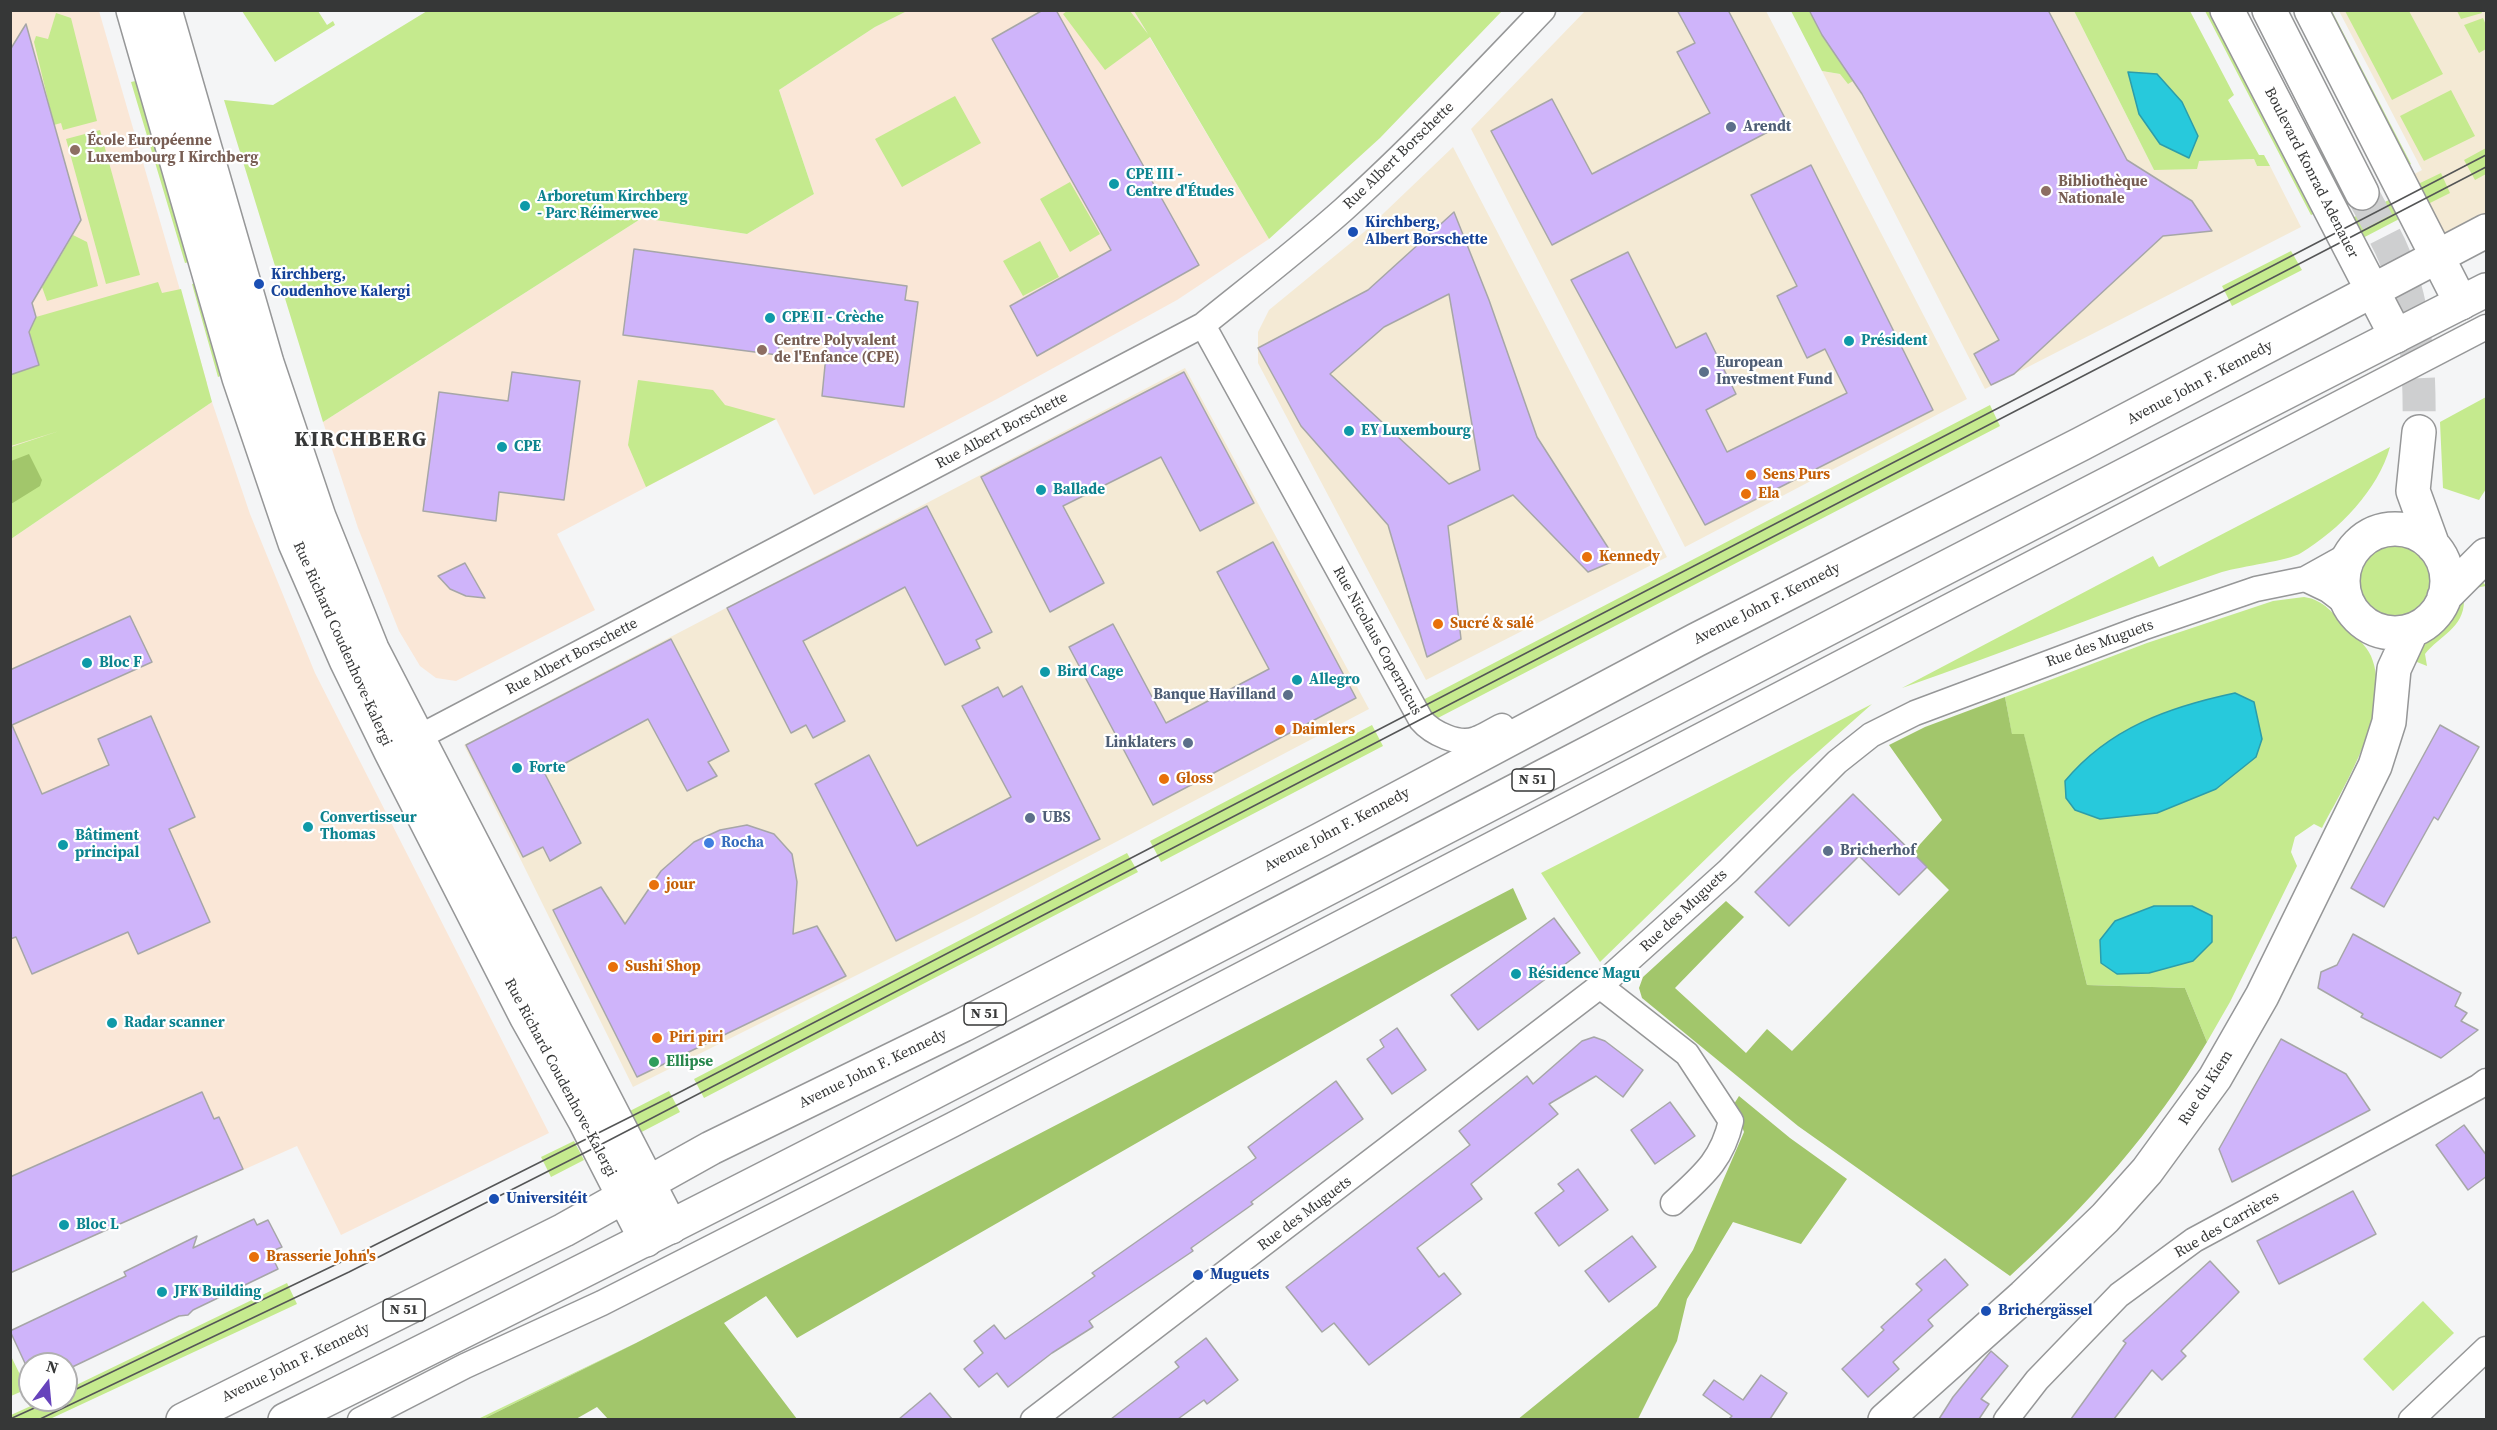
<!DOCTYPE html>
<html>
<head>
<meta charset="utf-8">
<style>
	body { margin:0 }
	#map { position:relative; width:2497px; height:1430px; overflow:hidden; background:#f4f5f6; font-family:"Source Serif 4",serif }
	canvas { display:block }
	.frame { position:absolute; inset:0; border:12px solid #363737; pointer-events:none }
	.north { position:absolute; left:18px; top:1352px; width:60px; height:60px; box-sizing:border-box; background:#fff; border:2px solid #afafaf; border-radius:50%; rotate:16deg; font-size:16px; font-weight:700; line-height:24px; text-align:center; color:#363737 }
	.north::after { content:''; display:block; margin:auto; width:21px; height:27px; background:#6743bc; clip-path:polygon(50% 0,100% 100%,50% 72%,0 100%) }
</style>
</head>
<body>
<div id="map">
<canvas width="2497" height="1430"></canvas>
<div class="frame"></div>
<div class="north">N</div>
</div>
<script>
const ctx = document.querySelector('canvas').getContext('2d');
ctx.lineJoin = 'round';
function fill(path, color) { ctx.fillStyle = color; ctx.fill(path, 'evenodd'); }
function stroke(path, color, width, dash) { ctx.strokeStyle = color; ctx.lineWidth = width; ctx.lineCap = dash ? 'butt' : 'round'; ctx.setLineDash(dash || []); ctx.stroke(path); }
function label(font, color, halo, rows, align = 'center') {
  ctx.font = font + ' "Source Serif 4",serif'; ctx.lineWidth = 4.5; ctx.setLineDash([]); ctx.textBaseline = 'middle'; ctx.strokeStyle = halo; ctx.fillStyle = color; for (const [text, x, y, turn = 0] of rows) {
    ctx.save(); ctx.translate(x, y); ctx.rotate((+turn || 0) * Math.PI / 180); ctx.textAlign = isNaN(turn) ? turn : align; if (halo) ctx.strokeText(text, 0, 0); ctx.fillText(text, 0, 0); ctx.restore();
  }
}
const commercial = new Path2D(`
	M1585,11H1766L1967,399L1685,547L1471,129Z
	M1809,11H2074L2154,170L2199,161L2254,159L2257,166H2270L2301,227L1985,389L1822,71L1840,74Z
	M2339,11H2486V231L2438,257L2399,182L2422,170Z
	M1453,147L1667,557L1426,680L1258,363V332L1269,310L1364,232Z
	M1185,368L1369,709L975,916L633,1087L464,745Z`);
const education = new Path2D(`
	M10,11H99L207,383L11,447Z
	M907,11H1134L1269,239L1177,300L997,399L814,495L776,419L557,534L595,610L456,681L436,678L420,666L399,631L358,528L323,422L642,218L747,234L814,194L779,90L875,27Z
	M212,402L250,514L315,673L549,1133L341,1235L297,1146L11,1273V539Z`);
const green = new Path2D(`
	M242,11H318L327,25L333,21L335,25L275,62Z
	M427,11V10L907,11L875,27L779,90L814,194L747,234L642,218L323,422L224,100L273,105Z
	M1067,11H1130L1148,34L1134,11H1502L1380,138L1269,239L1150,37L1105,70L1063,14Z
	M1791,11H1809L1853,81L1848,84L1840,74L1822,71Z
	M2074,11H2190L2234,95L2228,100L2259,155H2264L2270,166H2257L2254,159L2199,161L2197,169L2154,170Z
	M2205,11H2213L2318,212L2311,215Z
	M2323,11H2332L2411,164L2406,167Z
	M2345,11H2409L2443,74L2392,100Z
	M2457,11H2481L2482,13L2461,19Z
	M56,13L71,18L97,121L63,130L61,123L54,125L34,42L36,36L48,39Z
	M2483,18L2486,25V49L2479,53L2464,25Z
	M140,80L194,261L185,263L131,82Z
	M2451,90L2475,136L2424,161L2400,116Z
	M955,96L981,143L902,187L875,139Z
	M100,130L140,275L106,284L66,139Z
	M2486,148V174L2475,180L2464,160Z
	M2441,173L2450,193L2426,205L2416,185Z
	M1070,182L1100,234L1070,252L1040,199Z
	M2393,198L2403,217L2359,240L2348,220Z
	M73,235L87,242L98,286L47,301L42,287Z
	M1040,241L1059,277L1023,296L1003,261Z
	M2291,251L2302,270L2232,306L2222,286Z
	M158,282L162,293L181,289L212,402L11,539V447L59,431L11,446V373L39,365L29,332L36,317Z
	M200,282L227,373L218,377L192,284Z
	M638,380L713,390L725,405L776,419L646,487L628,445Z
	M2486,397V489L2479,500L2443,488L2440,422Z
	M1990,405L2000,426L1434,720L1419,702Z
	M2390,447C2378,490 2339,530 2301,553C2288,561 2242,566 2222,572C2115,608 2009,651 1902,688L2153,556L2159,567Z
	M2357 579a39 39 0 1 1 78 0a39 39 0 1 1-78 0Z
	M2478,576L2486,586L2475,588L2464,601C2464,628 2439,636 2425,654L2427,666L2412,660L2425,640L2445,624Z
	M2304,597C2325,600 2333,614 2347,628C2356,637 2366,645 2371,656C2393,708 2346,783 2322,828L2314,824L2295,837L2291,852L2297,866L2230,1002L2207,1042L2185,988L2087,985L2024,735H2012L2005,697L2147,643L2273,601Z
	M1872,704L1792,775L1600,962L1541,873Z
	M1372,725L1383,746L1161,862L1150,841Z
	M1127,853L1138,872L704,1098L694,1079Z
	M669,1091L680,1112L634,1136L624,1114Z
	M574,1141L584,1160L551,1177L541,1157Z
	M287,1283L297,1304L50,1419H11V1415L44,1400H66V1390Z
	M2423,1301L2454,1333L2393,1391L2363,1359Z
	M636,1343L483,1419H478Z
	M10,1354L27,1389L11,1396H10Z`);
const forest = new Path2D(`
	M29,454L42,480L40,486L11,504V461Z
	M2005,697L2012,734H2024L2087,985L2185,988L2207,1042C2154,1131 2087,1206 2010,1276L1798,1126L1642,998L1639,988L1643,977L1726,901L1744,917L1675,988L1746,1053L1767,1029L1792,1051L1949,890L1912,853L1942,820L1889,745L1925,727Z
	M1513,888L1527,919L797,1338L766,1296L724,1323L797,1419H608L597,1407L576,1419H483L636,1343Z
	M1739,1096L1790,1138L1847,1179L1801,1244L1733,1222L1687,1299L1677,1341L1638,1419L1517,1420L1657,1306L1693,1250L1744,1132L1734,1104Z`);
const water = new Path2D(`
	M2128,72L2157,74L2182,102L2198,136L2189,158L2160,144L2139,114Z
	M2235,693L2254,702L2262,739L2256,757L2216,789L2157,813L2100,819L2075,810L2066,798L2065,781C2109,728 2169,707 2235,693Z
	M2154,906H2192L2212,916V942L2193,961L2149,973L2117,974L2101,963L2100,940L2115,921Z`);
const building = new Path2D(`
	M1043,10H1056L1199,265L1037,356L1010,306L1111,250L992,39Z
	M1677,10H1728L1787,122L1552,245L1491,131L1552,99L1592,174L1710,113L1677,52L1695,43Z
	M1809,10H2048L2127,160L2192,201L2212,231L2163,236L2014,374L1991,385L1974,354L1999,340L1862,94L1822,35Z
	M26,24L81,220L32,303L36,317L29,332L39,365L10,375V50Z
	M1811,165L1933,410L1705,525L1571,280L1628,252L1676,348L1706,333L1736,394L1706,410L1727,452L1847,393L1825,349L1807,358L1777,296L1797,286L1751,195Z
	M1454,212L1489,300L1537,437L1616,560L1588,572L1513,495L1448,526L1461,639L1427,657L1388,525L1301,426L1258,348L1368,290ZM1449,294L1480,470L1449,484L1330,374L1384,327Z
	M634,249L907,286L905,300L918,302L904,407L822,396L827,345L780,339L778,355L623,335Z
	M512,372L580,381L564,500L499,492L496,521L423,511L439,392L508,401Z
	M1184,372L1254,503L1200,531L1161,457L1063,506L1104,583L1050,612L981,477Z
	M927,506L992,632L976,640L980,648L945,665L905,587L803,641L845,721L813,738L806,725L791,733L727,608Z
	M1273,542L1356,698L1153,805L1069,647L1113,624L1166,723L1269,669L1217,572Z
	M465,563L485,598L466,596L450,589L438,576Z
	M130,616L152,662L12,725L42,794L109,765L98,739L151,716L195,817L169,829L210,922L138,954L128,932L32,974L16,937L10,939V670Z
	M671,639L729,751L708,762L717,776L687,791L648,719L545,774L581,843L550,861L543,847L523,857L466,745Z
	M1022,686L1100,839L896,941L815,784L869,755L917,846L1011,797L962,706L998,687L1003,697Z
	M2440,725L2479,747L2438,820L2434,817L2384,907L2351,888Z
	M1853,794L1927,867L1899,895L1859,856L1789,926L1755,892Z
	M747,825L774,834L792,854L797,882L793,934L817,926L846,976L637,1077L553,910L601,887L625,924L661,871L694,842L720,830Z
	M1554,918L1580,953L1478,1030L1451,995Z
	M2353,934L2461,993L2455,1006L2467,1013L2461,1021L2478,1030L2441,1058L2361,1017L2363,1014L2318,988L2321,972L2337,965Z
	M1397,1028L1426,1070L1392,1094L1367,1059L1384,1047L1380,1040Z
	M1594,1037L1605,1041L1643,1070L1623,1097L1596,1076L1549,1104L1558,1114L1471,1184L1482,1199L1417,1248L1439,1277L1444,1273L1461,1294L1369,1365L1334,1323L1322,1332L1286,1287L1470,1145L1459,1131L1527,1076L1533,1084L1582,1041Z
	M2281,1039L2346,1074L2370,1110L2232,1182L2219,1149Z
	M1336,1081L1363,1119L1251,1202L1253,1204L1191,1248L1193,1251L1089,1321L1093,1327L1052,1353L1008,1387L997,1373L979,1387L964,1369L983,1353L974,1341L994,1325L1005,1339L1095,1276L1092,1273L1256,1158L1248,1147Z
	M202,1092L214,1119L219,1117L243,1169L10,1273V1177Z
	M1670,1102L1695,1136L1655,1164L1631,1130Z
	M2464,1125L2487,1156V1176L2468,1190L2436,1145Z
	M1578,1169L1608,1210L1559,1246L1535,1213L1564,1191L1558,1184Z
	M2353,1191L2376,1234L2279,1284L2257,1241Z
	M254,1219L257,1225L268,1220L282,1247L270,1252L278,1269L193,1310L188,1315L179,1316L66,1370V1364H30V1374L10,1331L126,1276L124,1272L197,1236L193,1248Z
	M1632,1236L1656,1267L1609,1302L1585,1271Z
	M1945,1259L1968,1285L1928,1320L1933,1326L1893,1362L1899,1369L1868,1397L1842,1369L1884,1330L1881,1327L1922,1290L1916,1284Z
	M2210,1261L2239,1292L2181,1351L2186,1356L2162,1380L2152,1370L2114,1419H2071L2126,1343L2123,1341Z
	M1206,1338L1238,1380L1207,1404L1204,1400L1178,1419H1111L1179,1367L1175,1362Z
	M1991,1351L2008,1366L1981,1399L1989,1404L1979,1419H1939L1953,1397Z
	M1761,1375L1787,1393L1770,1419H1729L1732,1416L1703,1395L1714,1380L1743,1400Z
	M930,1393L952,1419H899Z`);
const secondaryTunnel = new Path2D(`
	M2362,193C2371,210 2381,228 2390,246C2417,305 2420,369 2419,432`);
const street = new Path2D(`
	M1203,325L1421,720C1432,733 1459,746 1476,739C1485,736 1493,730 1502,726
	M2305,579L2328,590L2349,606
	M404,745L1203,325C1250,287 1298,250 1343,210C1413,147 1478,78 1543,10
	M1600,986L1687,1054L1731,1121C1722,1161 1702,1176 1673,1203
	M360,1420L465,1366L602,1303L952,1125L2486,327
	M1033,1420L1600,986L1728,871L1837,762L1871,735L1915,713L2142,628L2256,589L2305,579L2350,554
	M2006,1420L2037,1380L2119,1295L2194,1240L2478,1087L2486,1081
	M2411,1420L2486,1349`);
const secondary = new Path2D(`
	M133,10L239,378L295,543L346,660L391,752L527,1018L585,1121L646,1240
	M165,10L267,363L319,517L372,649L671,1227
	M2227,10L2396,336
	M2269,10L2362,193
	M2311,10L2461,303
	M2419,432L2413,491L2433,546
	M2343 581a52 52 0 1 1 104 0a52 52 0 1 1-104 0Z
	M2444,597L2486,555
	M1885,1420L2024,1296L2105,1218L2147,1171L2215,1078L2262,996L2375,766L2389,722L2394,669L2412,630`);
const primary = new Path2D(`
	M183,1420L564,1230L711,1148L963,1025L1320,840L1696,640L2081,444L2486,231
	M285,1420C1024,1054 1751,663 2486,290`);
const tram = new Path2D(`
	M66,1394L339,1263L682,1091L2486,155
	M10,1419L52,1400
	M38,1420L349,1272L598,1146L2486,167`);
const markers = [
	[1731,127,6,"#5c6f8a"],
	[75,150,6,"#8d6e63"],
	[1114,184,6,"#0f9aa8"],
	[2046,191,6,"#8d6e63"],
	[525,206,6,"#0f9aa8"],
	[1353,232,6,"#1a4fb4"],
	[259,284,6,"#1a4fb4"],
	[770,318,6,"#0f9aa8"],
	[1849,341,6,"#0f9aa8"],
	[762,350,6,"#8d6e63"],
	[1704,372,6,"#5c6f8a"],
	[1349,431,6,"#0f9aa8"],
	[502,447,6,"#0f9aa8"],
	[1751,475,6,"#e8710a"],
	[1041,490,6,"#0f9aa8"],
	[1746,494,6,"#e8710a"],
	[1587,557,6,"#e8710a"],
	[1438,624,6,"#e8710a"],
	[87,663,6,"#0f9aa8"],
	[1045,672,6,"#0f9aa8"],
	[1297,680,6,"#0f9aa8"],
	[1288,695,6,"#5c6f8a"],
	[1280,730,6,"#e8710a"],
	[1188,743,6,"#5c6f8a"],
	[517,768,6,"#0f9aa8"],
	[1164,779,6,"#e8710a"],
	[1030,818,6,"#5c6f8a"],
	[308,827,6,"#0f9aa8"],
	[709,843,6,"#3f7fe0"],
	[63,845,6,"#0f9aa8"],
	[1828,851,6,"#5c6f8a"],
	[654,885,6,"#e8710a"],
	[613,967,6,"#e8710a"],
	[1516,974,6,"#0f9aa8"],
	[112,1023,6,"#0f9aa8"],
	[657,1038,6,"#e8710a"],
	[654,1062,6,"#2e9e5b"],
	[494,1199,6,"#1a4fb4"],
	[64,1225,6,"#0f9aa8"],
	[254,1257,6,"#e8710a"],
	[1198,1275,6,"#1a4fb4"],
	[162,1292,6,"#0f9aa8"],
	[1986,1311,6,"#1a4fb4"]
];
const shields = [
	[1533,780,42],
	[985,1014,42],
	[404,1310,42]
];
const shieldNames = [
	["N 51",1533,780],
	["N 51",985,1014],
	["N 51",404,1310]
];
const serviceNames = [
	["Arendt",1743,127],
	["European",1716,363],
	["Investment Fund",1716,380],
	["Banque Havilland",1276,695,"right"],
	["Linklaters",1176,743,"right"],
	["UBS",1042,818],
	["Bricherhof",1840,851]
];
const educationNames = [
	["École Européenne",87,141],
	["Luxembourg I Kirchberg",87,158],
	["Bibliothèque",2058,182],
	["Nationale",2058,199],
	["Centre Polyvalent",774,341],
	["de l'Enfance (CPE)",774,358]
];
const streetNames = [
	["Rue Albert Borschette",1399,156,-44],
	["Boulevard Konrad Adenauer",2311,173,63],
	["Avenue John F. Kennedy",2200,383,-28],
	["Rue Albert Borschette",1002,431,-28],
	["Avenue John F. Kennedy",1767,604,-27],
	["Rue Nicolaus Copernicus",1377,641,61],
	["Rue Richard Coudenhove-Kalergi",342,644,66],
	["Rue des Muguets",2100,644,-20],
	["Rue Albert Borschette",572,657,-28],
	["Avenue John F. Kennedy",1337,830,-28],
	["Rue des Muguets",1684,911,-43],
	["Avenue John F. Kennedy",873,1069,-26],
	["Rue Richard Coudenhove-Kalergi",560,1078,62],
	["Rue du Kiem",2206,1088,-57],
	["Rue des Muguets",1305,1214,-37],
	["Rue des Carrières",2227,1225,-30],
	["Avenue John F. Kennedy",296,1363,-26]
];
const cultureNames = [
	["CPE III -",1126,175],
	["Centre d'Études",1126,192],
	["Arboretum Kirchberg",537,197],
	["- Parc Réimerwee",537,214],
	["CPE II - Crèche",782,318],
	["Président",1861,341],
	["EY Luxembourg",1361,431],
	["CPE",514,447],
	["Ballade",1053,490],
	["Bloc F",99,663],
	["Bird Cage",1057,672],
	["Allegro",1309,680],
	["Forte",529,768],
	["Convertisseur",320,818],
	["Thomas",320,835],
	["Bâtiment",75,836],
	["principal",75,853],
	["Résidence Magu",1528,974],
	["Radar scanner",124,1023],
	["Bloc L",76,1225],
	["JFK Building",174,1292]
];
const transitNames = [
	["Kirchberg,",1365,223],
	["Albert Borschette",1365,240],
	["Kirchberg,",271,275],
	["Coudenhove Kalergi",271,292],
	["Universitéit",506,1199],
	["Muguets",1210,1275],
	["Brichergässel",1998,1311]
];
const foodNames = [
	["Sens Purs",1763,475],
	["Ela",1758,494],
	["Kennedy",1599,557],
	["Sucré & salé",1450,624],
	["Daimlers",1292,730],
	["Gloss",1176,779],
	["jour",666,885],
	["Sushi Shop",625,967],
	["Piri piri",669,1038],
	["Brasserie John's",266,1257]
];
const shopNames = [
	["Rocha",721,843]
];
const leisureNames = [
	["Ellipse",666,1062]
];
const districtNames = [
	["KIRCHBERG",361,441]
];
fill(commercial, '#f4ead5');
fill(education, '#fae7d7');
fill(green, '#c5ea8e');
fill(forest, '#a2c66b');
fill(water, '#27c9dc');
stroke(water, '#2c9daa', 1.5);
fill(building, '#cfb4fa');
stroke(building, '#a6a6a7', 1.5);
stroke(secondaryTunnel, '#cecfd0', 33, [33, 16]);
stroke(street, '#969798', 27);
stroke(secondary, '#969798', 36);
stroke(primary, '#969798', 36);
stroke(street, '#fff', 24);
stroke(secondary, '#fff', 33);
stroke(primary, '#fff', 33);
stroke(tram, '#545556', 1.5);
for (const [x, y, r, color] of markers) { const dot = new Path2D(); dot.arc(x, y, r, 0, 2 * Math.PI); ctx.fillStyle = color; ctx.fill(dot); stroke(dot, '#fff', 2); }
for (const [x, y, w] of shields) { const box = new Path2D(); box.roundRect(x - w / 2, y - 11, w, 22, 4.5); ctx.fillStyle = '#fff'; ctx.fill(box); stroke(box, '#363737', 1.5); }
label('bold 14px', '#363737', null, shieldNames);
label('bold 15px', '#4e5e75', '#fff', serviceNames, 'left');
label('bold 15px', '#785e54', '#fff', educationNames, 'left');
label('15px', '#363737', '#fff', streetNames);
label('bold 15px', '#0d838f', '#fff', cultureNames, 'left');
label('bold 15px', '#164399', '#fff', transitNames, 'left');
label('bold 15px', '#c56008', '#fff', foodNames, 'left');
label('bold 15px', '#366cbe', '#fff', shopNames, 'left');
label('bold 15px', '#27864d', '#fff', leisureNames, 'left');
ctx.letterSpacing = '1.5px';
label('bold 21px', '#363737', '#fff', districtNames);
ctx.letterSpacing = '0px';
</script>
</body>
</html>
